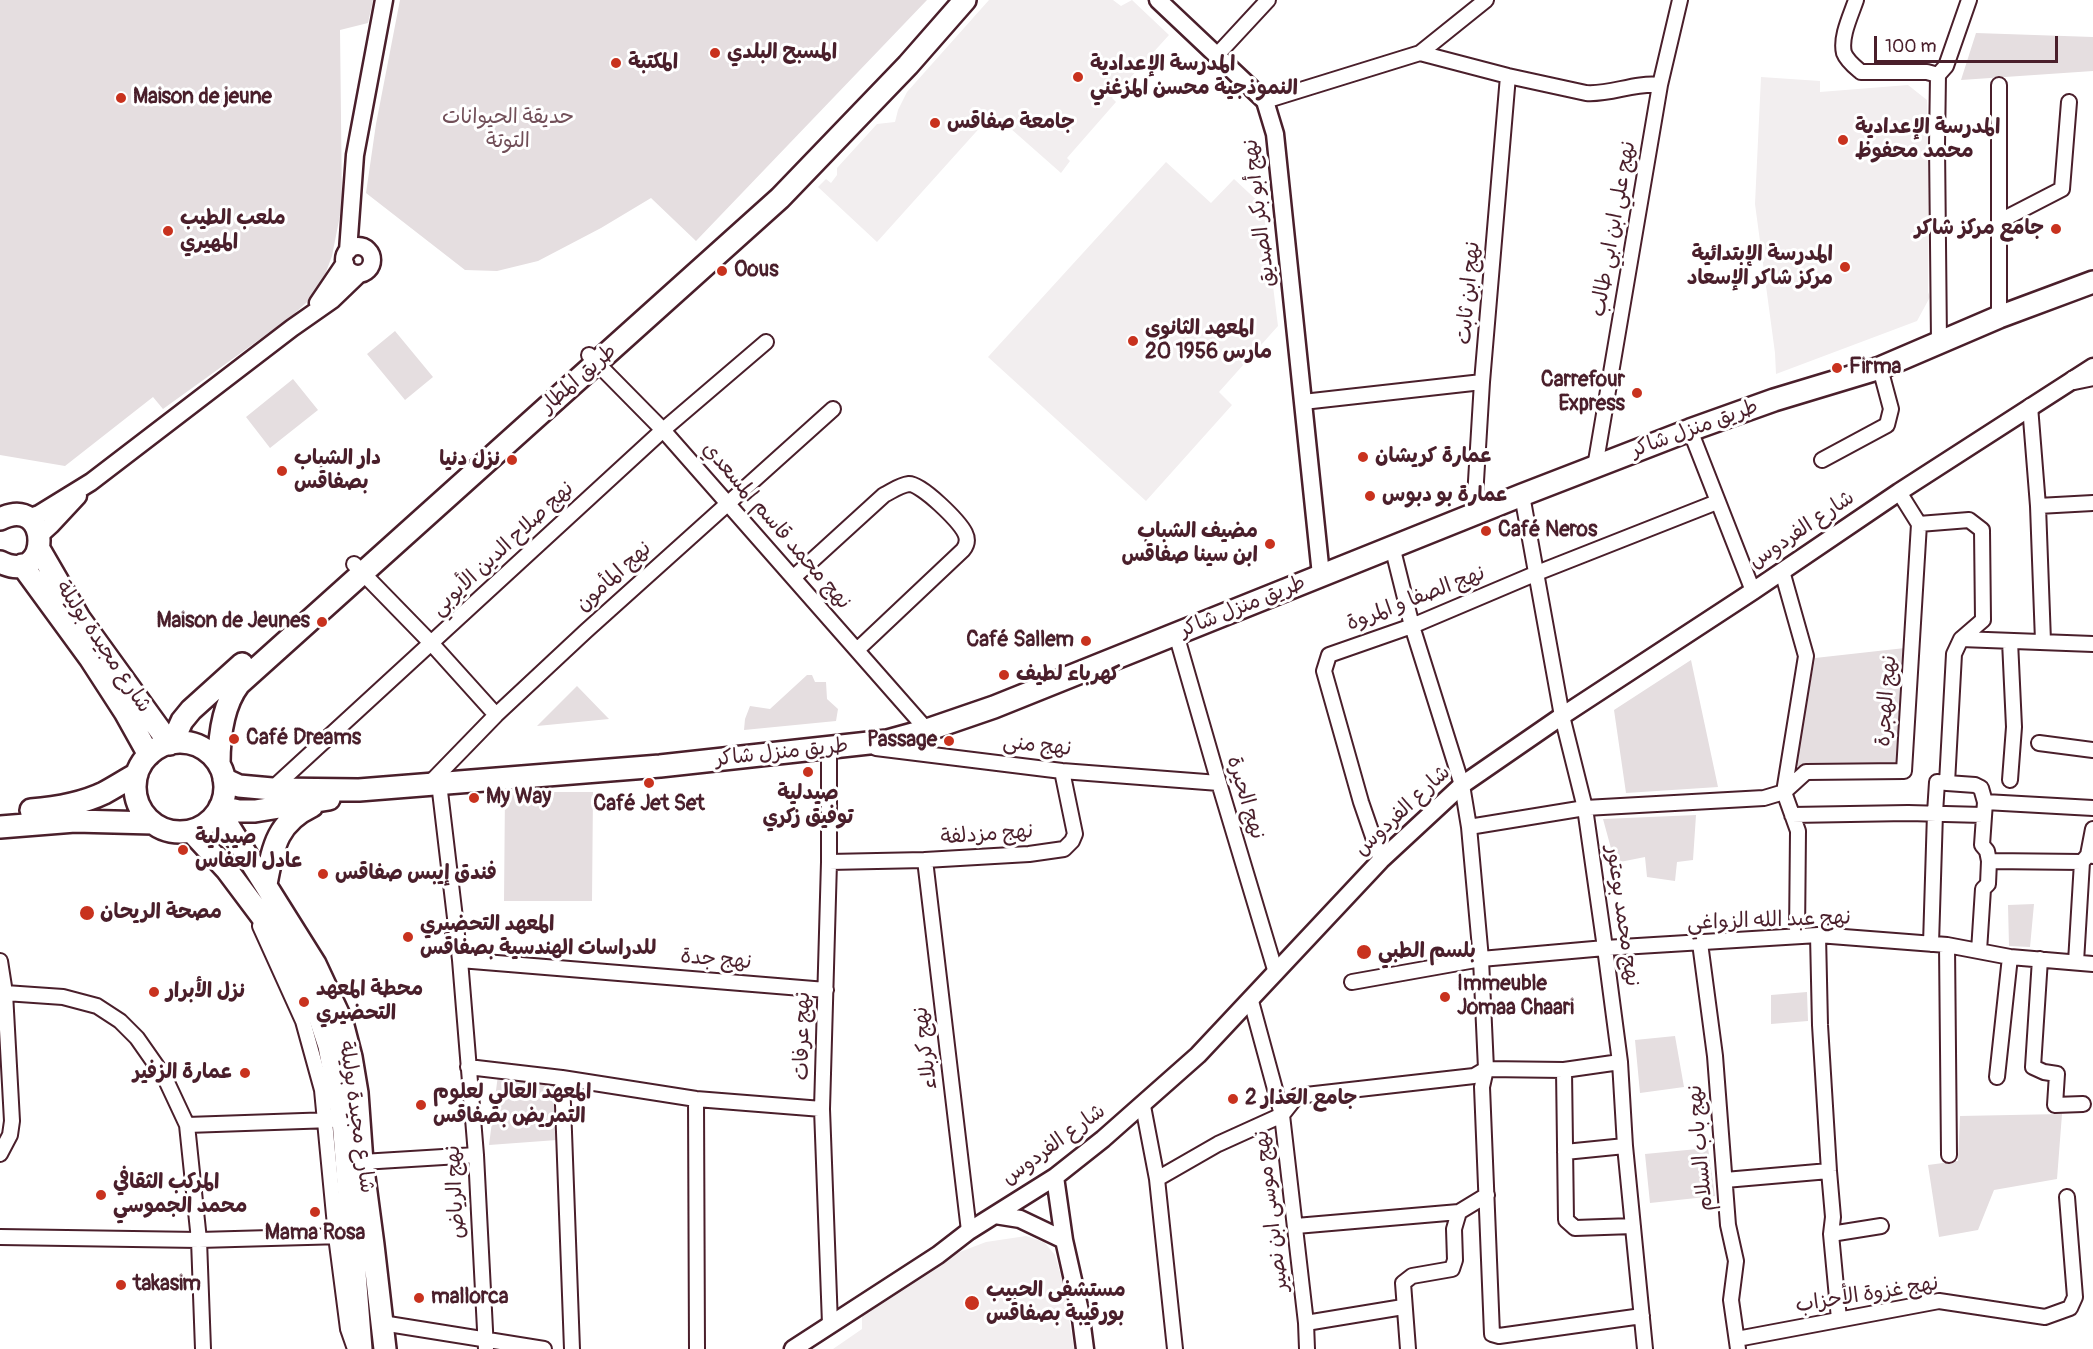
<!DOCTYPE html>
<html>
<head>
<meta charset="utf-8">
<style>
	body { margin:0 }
	#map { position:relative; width:2093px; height:1349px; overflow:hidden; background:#fff; font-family:Pangolin,sans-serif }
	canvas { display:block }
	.scale { position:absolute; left:1874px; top:36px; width:184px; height:27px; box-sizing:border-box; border:3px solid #4a1f2b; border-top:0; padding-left:8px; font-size:18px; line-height:21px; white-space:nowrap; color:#4a1f2b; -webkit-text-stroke:4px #fff; paint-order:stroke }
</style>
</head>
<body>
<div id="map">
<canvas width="2093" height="1349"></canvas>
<div class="scale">100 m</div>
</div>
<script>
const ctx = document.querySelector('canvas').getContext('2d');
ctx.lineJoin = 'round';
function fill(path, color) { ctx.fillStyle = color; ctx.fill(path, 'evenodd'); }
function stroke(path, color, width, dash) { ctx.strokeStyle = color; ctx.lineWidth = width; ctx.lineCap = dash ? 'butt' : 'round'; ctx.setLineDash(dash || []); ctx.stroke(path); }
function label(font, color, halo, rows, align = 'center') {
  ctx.font = font + ' Pangolin,"Playpen Sans Arabic",sans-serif'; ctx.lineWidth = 6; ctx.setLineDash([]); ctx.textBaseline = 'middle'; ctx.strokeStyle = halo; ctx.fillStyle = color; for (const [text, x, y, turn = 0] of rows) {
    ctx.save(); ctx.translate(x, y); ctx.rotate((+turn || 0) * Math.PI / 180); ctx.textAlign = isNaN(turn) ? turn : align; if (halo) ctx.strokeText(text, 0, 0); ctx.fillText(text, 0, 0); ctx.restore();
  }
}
const built = new Path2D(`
	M989,0H1113L1121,6L1132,0L1169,35L1112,98L1116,102L1067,158L1070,161L1061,173L993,113L877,242L818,187L826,179L831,183L837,175V168L877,124L895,122L898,110L907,92Z
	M1761,77L1820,81V92L1908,85L1927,100L1929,180L1928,292L1930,297L1917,321L1776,374L1775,353L1755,204Z
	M1166,162L1211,203L1234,179L1263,206L1278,326L1219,392L1232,405L1146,501L988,357Z
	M1026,1236L1044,1242L1055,1255L1063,1283L1074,1349H833L862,1329V1314L944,1258L986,1242Z`);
const green = new Path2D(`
	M0,0H373L368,23L340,30L342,205L332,256L326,272L319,287L309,300L292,316L163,409L153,397L65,466L0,455Z
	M400,0H927L696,241L651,198L601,228L538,261L497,271L465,270L366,193L376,124Z
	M1976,33L2093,37V71L1961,80Z
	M395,331L433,377L405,400L367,354Z
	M293,379L318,410L270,448L246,417Z
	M1905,648L1898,765L1795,766L1815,658Z
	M1691,660L1718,787L1626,793L1614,710Z
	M807,675H812L815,682H826L827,699L838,709L836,721L744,730L745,719L750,706L770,709Z
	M577,686L609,719L537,726Z
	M505,792H593L592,901H504Z
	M1696,815L1693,860L1677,862L1675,881L1647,877L1645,857L1615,863L1603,819Z
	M2034,904L2030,947L2009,946L2008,905Z
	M1807,992L1808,1021L1771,1024V995Z
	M1675,1036L1684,1087L1640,1093L1635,1040Z
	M498,1075L554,1084L557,1140L489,1145Z
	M2062,1114L2057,1179L1994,1190L1978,1230L1939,1237L1928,1165L1958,1161L1960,1116Z
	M1708,1148L1715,1196L1650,1203L1645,1154Z`);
const minor = new Path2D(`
	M1856,0C1851,15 1840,37 1844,53C1847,61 1855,67 1861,72H1927L1938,75
	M1420,53L1508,76L1586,93C1611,95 1634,82 1660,85
	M1217,55L1268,0
	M1999,85V317
	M1265,101L1420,53L1486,0
	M2000,221L2062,189L2069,102
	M1939,342L1937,145L1938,75L1946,66L1969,0
	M589,355L663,430L927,730
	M1303,402L1482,382
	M2030,406L2038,506L2043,641
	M1690,430L1753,591
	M1822,460L1887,425L1891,409L1880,368
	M1595,467L1660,85L1680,0
	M1522,495L1562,716L1585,808L1605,948L1620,1062L1625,1146L1645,1349
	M2038,506L2093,503
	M1474,514L1482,382L1508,76
	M1919,524L1969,520L1982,530L1983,620L1961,639L1954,654L1947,783L1975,785L1981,788L1985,802L1982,845L1987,851L1989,861L1988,884L1983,889L1979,951
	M1392,546L1412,626L1462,785L1469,827L1481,959L1486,1069L1482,1087L1492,1334L1499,1336L1642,1316
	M354,564L432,644L496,715
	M1782,571L1806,656L1784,792L1798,831L1797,936
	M794,577L884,495C892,491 900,485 909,484C922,484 959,521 965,533C968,539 967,545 963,550L857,650
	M1176,634L1219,783L1276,973
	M1961,639L2093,644
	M2039,743L2093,750
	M876,748L1062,771L1219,783
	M829,749V862L822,1109L830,1324
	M2010,780L2014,727L2010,641
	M439,783L460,960L476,1155L486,1349
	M429,784L496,715L586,631L833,409
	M272,789L663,430L766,342
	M1985,802L2093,808
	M1792,815L1908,813L1983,815
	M1469,827L1585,808L1764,798L1784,792L1806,772L1904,771L1919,524L1899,492
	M2088,855L2093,829
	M925,860L969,1231
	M1381,860L1361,802L1324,671L1329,655L1412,626L1537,573L1717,502
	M1989,861L2082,862
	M829,862L925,860L1029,854L1064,849L1072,841L1075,834L1062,771
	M260,926L303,1021L322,1090L336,1236L348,1329L355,1349
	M1818,935L1820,1025L1829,1171L1833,1217L1831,1234L1839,1319
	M1700,943L1715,1056L1728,1225L1736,1261L1731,1300L1738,1349
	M1931,944L1935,813L1937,782L1947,783
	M1947,945L1949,1155
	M2040,959L2033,1067L2044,1072L2057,1074L2055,1105L2083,1104
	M460,960L826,990
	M0,961L5,993L12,1121L10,1135L0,1154
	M2076,962L2082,862L2088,855L2093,856
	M1352,982L1481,959L1605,948L1818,935L1947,945L2010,957L2093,964
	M5,993L63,997L97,1006L120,1021L137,1038L165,1078L187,1125L199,1240L203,1349
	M1251,1001L1282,1115L1306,1323L1307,1349
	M468,1067L562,1078L696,1099L822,1109
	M1564,1070L1566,1220L1575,1228L1633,1226
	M1997,1077L2010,957
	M562,1078L572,1349
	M696,1099L697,1349
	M1143,1106L1157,1179L1175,1349
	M187,1125L332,1120
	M1565,1152L1625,1146
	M362,1162L476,1155
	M1157,1179L1218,1144L1282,1115L1297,1096L1474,1076L1486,1069L1564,1070L1620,1062
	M1725,1180L1829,1171
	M1296,1226L1459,1212L1487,1195
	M1831,1234L1881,1226
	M0,1237L199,1240L343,1236
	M382,1323L544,1349
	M1306,1323L1403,1307
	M1737,1339L1939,1301L2045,1317L2070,1308L2075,1297L2067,1197
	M1408,1349L1403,1283L1412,1276L1452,1269L1455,1260L1454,1229L1459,1212`);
const tertiary = new Path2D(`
	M1158,0L1265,101L1275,134L1321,575
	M344 260a14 14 0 1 1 28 0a14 14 0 1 1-28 0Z
	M348,251L355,155L384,0
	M318,303L345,263
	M27,518L39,514L91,482L292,328L332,300L359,274
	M40,535L51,525L78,496
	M1055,1177L1064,1240L1080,1311L1085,1349
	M995,1215L1020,1219L1064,1240
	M793,1349L938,1255L969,1231L1055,1177L1103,1139L1198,1055L1381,860L1462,785L1562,716L1753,591L1899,492L2093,367`);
const secondary = new Path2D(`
	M2074,380L2093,376`);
const primary = new Path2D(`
	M0,519C52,493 52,588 0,562
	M39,549L79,618L170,744
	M22,565L90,658L125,712L149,755
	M135 787a45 45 0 1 1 90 0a45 45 0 1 1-90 0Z
	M172,743L182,721L191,710L242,664
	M219,764C219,738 223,705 239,684L780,198L908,65L965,0
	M224,779L239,786L272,789L359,790L660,766L887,741L927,730L994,707L1522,495L1690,430L1774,400L1880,368L1999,317L2093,282
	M220,807L239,811H255L329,799
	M31,810C56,808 81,804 104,793C115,787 126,780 137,774
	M219,811L315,964L342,1022L351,1057L357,1093L362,1162L373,1245L385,1349
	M0,827L75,821L153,823
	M191,831L227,870L275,934L308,992L320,1019L329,1046L343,1120L361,1349
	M266,884C273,848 276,823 312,806`);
const markers = [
	[715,53,6,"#c8321e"],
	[616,63,6,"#c8321e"],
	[1078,77,6,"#c8321e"],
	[121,98,6,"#c8321e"],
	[935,123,6,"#c8321e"],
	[1843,140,6,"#c8321e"],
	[2056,229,6,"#c8321e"],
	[168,231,6,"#c8321e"],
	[1845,267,6,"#c8321e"],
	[722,271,6,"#c8321e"],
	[1133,341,6,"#c8321e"],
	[1837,368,6,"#c8321e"],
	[1637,393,6,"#c8321e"],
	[1363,457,6,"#c8321e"],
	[512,460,6,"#c8321e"],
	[282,471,6,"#c8321e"],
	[1370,496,6,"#c8321e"],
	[1486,531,6,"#c8321e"],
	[1270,544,6,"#c8321e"],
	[322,622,6,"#c8321e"],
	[1086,641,6,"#c8321e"],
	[1004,675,6,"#c8321e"],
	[234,739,6,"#c8321e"],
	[949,741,6,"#c8321e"],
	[808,772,6,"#c8321e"],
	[649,783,6,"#c8321e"],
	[474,798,6,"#c8321e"],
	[183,850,6,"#c8321e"],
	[323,874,6,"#c8321e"],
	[87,913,8,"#c8321e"],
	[408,937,6,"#c8321e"],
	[1364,952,8,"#c8321e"],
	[154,992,6,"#c8321e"],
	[1445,997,6,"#c8321e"],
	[304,1002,6,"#c8321e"],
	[245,1073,6,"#c8321e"],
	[1233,1099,6,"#c8321e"],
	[421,1105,6,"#c8321e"],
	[101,1195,6,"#c8321e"],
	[315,1212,6,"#c8321e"],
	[121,1285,6,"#c8321e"],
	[419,1298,6,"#c8321e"],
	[972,1303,8,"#c8321e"]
];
const poiNames = [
	["المسبح البلدي",727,53],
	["المكتبة",628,63],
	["المدرسة الإعدادية",1090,65],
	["النموذجية محسن المزغني",1090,89],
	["Maison de jeune",133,98],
	["جامعة صفاقس",947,123],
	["المدرسة الإعدادية",1855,128],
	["محمد محفوظ",1855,152],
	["ملعب الطيب",180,219],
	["المهيري",180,243],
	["جامع مركز شاكر",2044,229,"right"],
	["المدرسة الإبتدائية",1833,255,"right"],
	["مركز شاكر الإسعاد",1833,279,"right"],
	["Oous",734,271],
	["المعهد الثانوي",1145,329],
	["20 مارس 1956",1145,353],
	["Firma",1849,368],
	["Carrefour",1625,381,"right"],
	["Express",1625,405,"right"],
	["عمارة كريشان",1375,457],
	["دار الشباب",294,459],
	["بصفاقس",294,483],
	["نزل دنيا",500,460,"right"],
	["عمارة بو دبوس",1382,496],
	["Café Neros",1498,531],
	["مضيف الشباب",1258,532,"right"],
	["ابن سينا صفاقس",1258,556,"right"],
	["Maison de Jeunes",310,622,"right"],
	["Café Sallem",1074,641,"right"],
	["كهرباء لطيف",1016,675],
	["Café Dreams",246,739],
	["Passage",937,741,"right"],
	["صيدلية",808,794,"center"],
	["توفيق زكري",808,818,"center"],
	["My Way",486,798],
	["Café Jet Set",649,805,"center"],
	["صيدلية",195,838],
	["عادل العفاس",195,862],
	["فندق إيبس صفاقس",335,874],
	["مصحة الريحان",100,913],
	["المعهد التحضيري",420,925],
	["للدراسات الهندسية بصفاقس",420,949],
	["بلسم الطبي",1378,952],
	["Immeuble",1457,985],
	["Jomaa Chaari",1457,1009],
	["محطة المعهد",316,990],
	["التحضيري",316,1014],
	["نزل الأبرار",166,992],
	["عمارة الزفير",233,1073,"right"],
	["المعهد العالي لعلوم",433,1093],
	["التمريض بصفاقس",433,1117],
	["جامع العذار 2",1245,1099],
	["المركب الثقافي",113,1183],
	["محمد الجموسي",113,1207],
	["Mama Rosa",315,1234,"center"],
	["takasim",133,1285],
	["مستشفى الحبيب",986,1291],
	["بورقيبة بصفاقس",986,1315],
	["mallorca",431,1298]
];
const parkNames = [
	["حديقة الحيوانات",508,118],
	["التوتة",508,142]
];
const streetNames = [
	["نهج أبو بكر الصديق",1260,213,-97],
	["نهج علي ابن ابي طالب",1614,229,-80],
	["نهج ابن ثابت",1469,293,-85],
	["طريق المطار",579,379,-41],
	["طريق منزل شاكر",1695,429,-20],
	["نهج محمد قاسم المسعدي",776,526,49],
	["شارع الفردوس",1802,530,-34],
	["نهج صلاح الدين الأيوبي",503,549,-43],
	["نهج المأمون",614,577,-42],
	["نهج الصفا و المروة",1416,599,-21],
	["طريق منزل شاكر",1243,607,-22],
	["شارع مجيدة بوليلة",103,647,56],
	["نهج الهجرة",1887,701,-86],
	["نهج منى",1037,746,6],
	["طريق منزل شاكر",782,753,-6],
	["نهج الحيرة",1245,798,73],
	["شارع الفردوس",1403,811,-43],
	["نهج مزدلفة",987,835,-4],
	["نهج محمد بوعتور",1622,916,82],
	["نهج عبد الله الزواغي",1769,921,-2],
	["نهج جدة",716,960,5],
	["نهج عرفات",803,1036,-89],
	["نهج كربلاء",926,1048,-97],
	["شارع مجيدة بوليلة",356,1117,82],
	["شارع الفردوس",1054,1145,-36],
	["نهج باب السلام",1701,1148,-95],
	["نهج الرياض",456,1192,-93],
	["نهج موسى ابن نصير",1272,1211,-97],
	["نهج غزوة الأحزاب",1867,1295,-9]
];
fill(built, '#f2eeef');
fill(green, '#e5dee0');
stroke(minor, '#4a1f2b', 18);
stroke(tertiary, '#4a1f2b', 21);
stroke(secondary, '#4a1f2b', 22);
stroke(primary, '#4a1f2b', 26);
stroke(minor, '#fff', 14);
stroke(tertiary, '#fff', 16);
stroke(secondary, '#fff', 18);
stroke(primary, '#fff', 21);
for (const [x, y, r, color] of markers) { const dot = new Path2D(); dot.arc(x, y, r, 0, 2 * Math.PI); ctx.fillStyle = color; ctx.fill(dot); stroke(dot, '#fff', 2); }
label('bold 21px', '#4a1f2b', '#fff', poiNames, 'left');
label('21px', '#714f58', '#fff', parkNames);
label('21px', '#4a1f2b', '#fff', streetNames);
</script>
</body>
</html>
